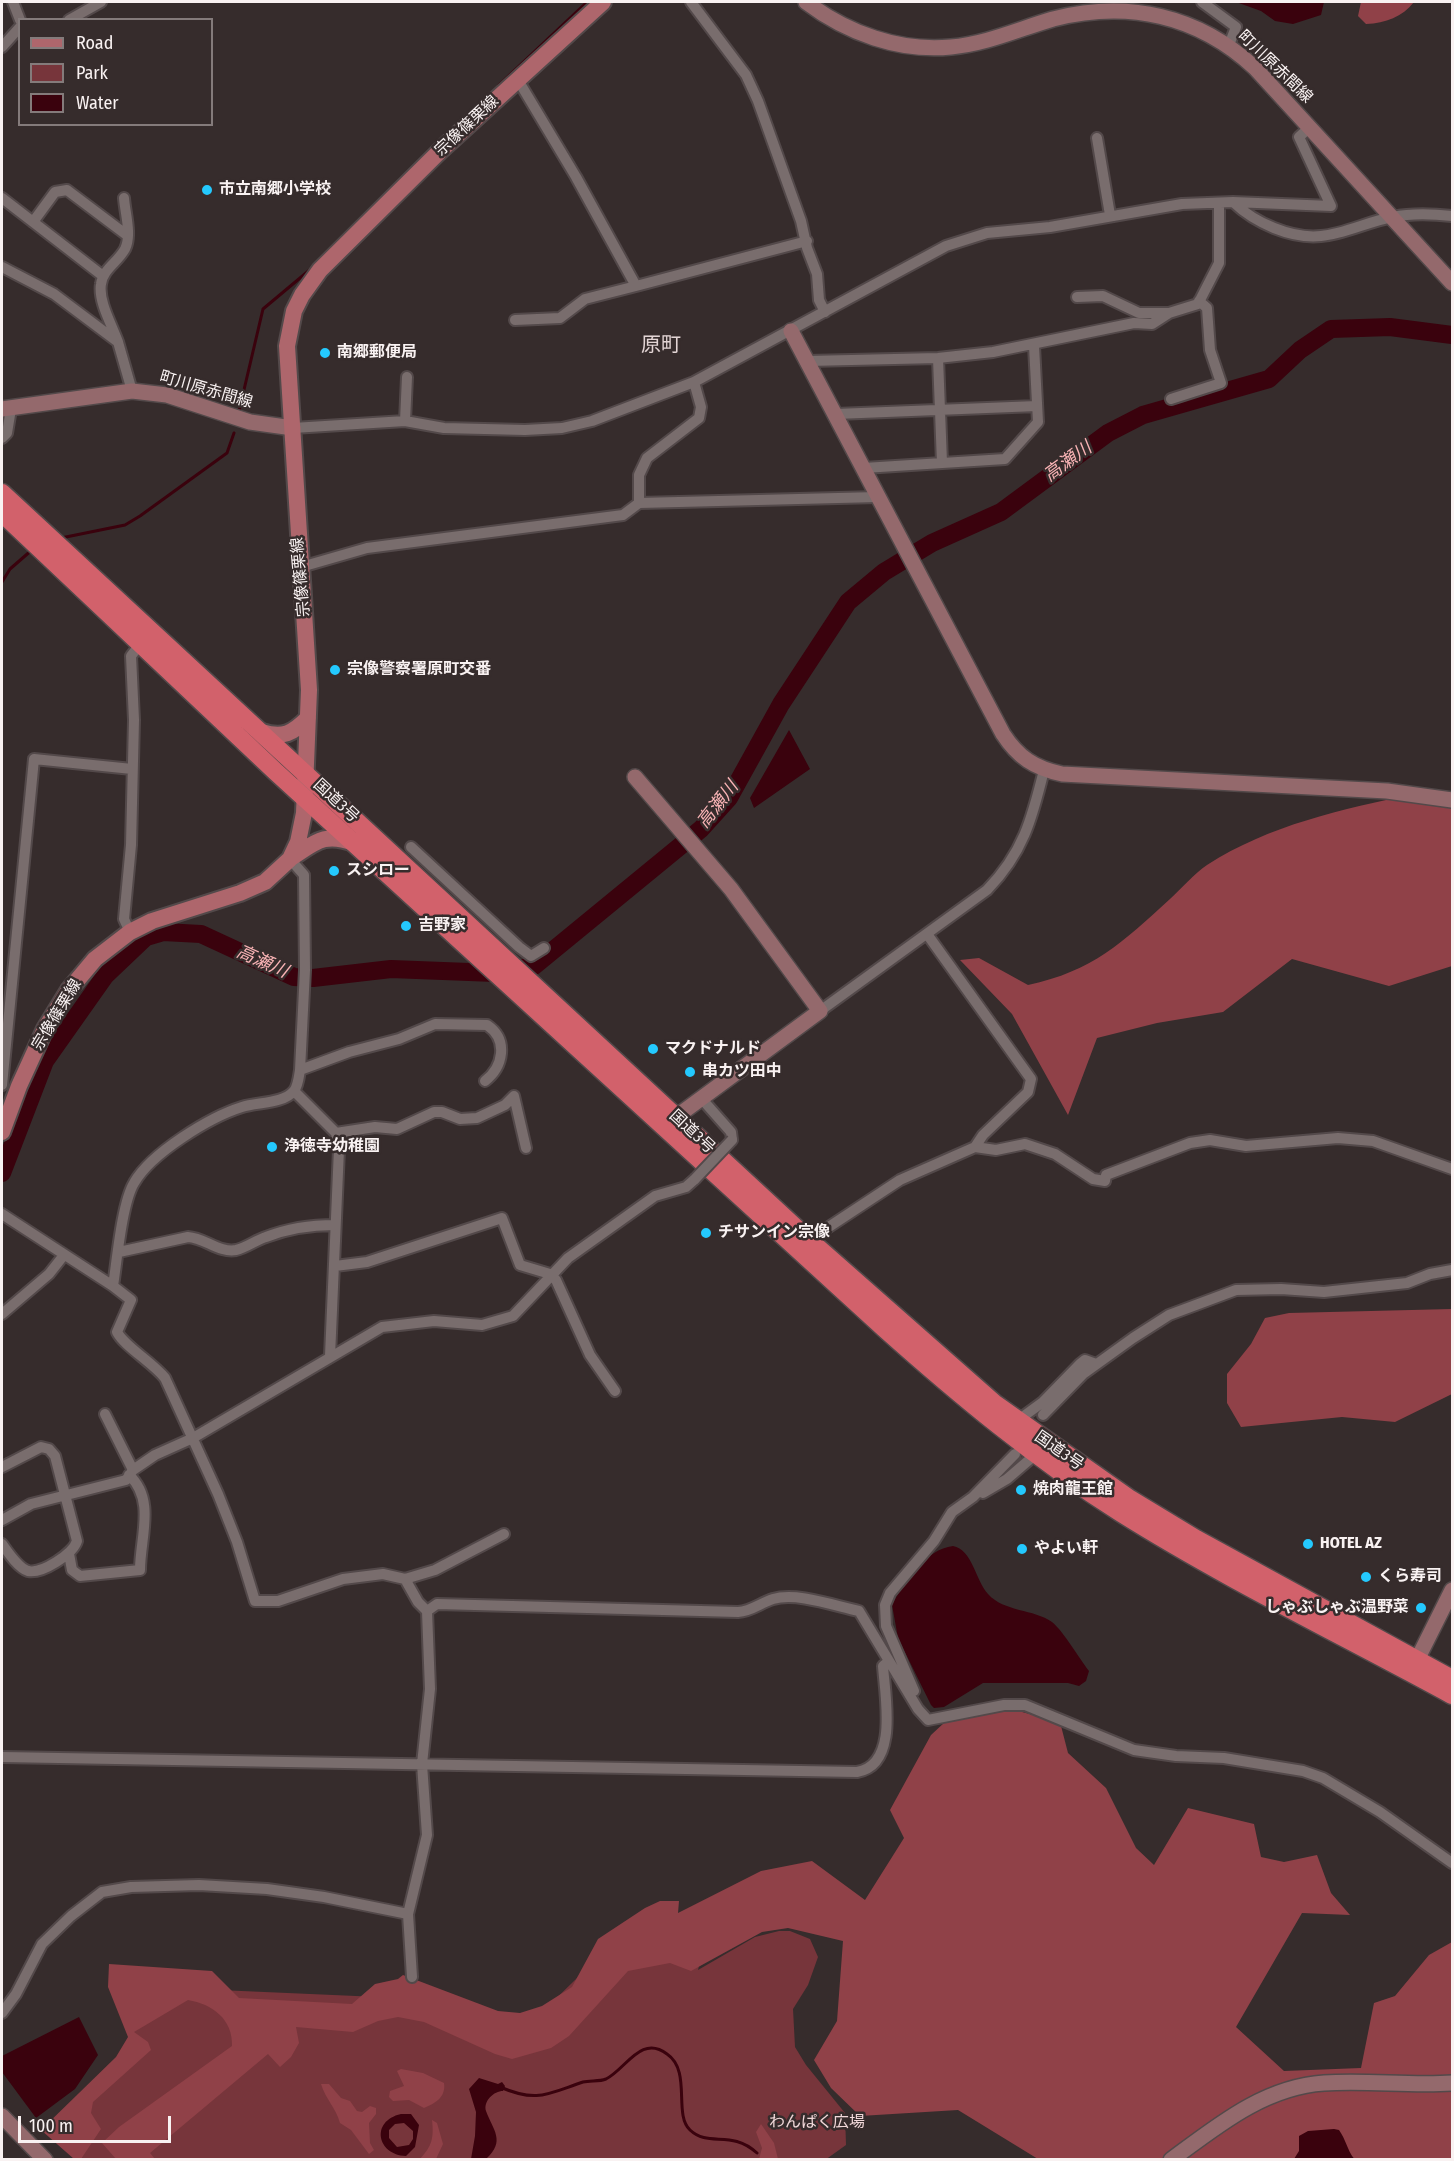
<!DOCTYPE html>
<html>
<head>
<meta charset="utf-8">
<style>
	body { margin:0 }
	#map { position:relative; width:1454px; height:2161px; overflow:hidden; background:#362c2c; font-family:"Fira Sans Condensed",sans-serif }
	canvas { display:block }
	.frame { position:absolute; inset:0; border:3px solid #f9f2f2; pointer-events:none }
	.legend { position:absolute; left:18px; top:18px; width:195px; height:108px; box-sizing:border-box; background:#362c2c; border:2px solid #847b7b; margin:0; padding:8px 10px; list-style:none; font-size:18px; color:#f9f2f2 }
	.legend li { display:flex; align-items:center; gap:12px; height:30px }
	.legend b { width:30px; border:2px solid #847b7b }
	.scale { position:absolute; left:18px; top:2116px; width:153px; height:27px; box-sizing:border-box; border:3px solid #f9f2f2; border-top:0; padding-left:8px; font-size:18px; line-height:21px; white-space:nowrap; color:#f9f2f2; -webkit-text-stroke:4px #362c2c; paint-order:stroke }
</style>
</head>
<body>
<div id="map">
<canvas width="1454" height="2161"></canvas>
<div class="frame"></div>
<ul class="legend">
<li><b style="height:8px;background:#ae666c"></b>Road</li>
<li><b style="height:16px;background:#77353b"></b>Park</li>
<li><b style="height:16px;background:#3a020d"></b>Water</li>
</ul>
<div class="scale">100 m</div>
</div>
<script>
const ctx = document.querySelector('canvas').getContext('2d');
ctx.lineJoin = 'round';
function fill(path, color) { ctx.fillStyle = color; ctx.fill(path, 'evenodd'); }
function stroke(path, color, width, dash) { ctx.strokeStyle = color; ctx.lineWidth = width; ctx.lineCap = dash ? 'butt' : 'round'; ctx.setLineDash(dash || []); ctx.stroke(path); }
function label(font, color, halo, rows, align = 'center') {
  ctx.font = font + ' "Fira Sans Condensed","Noto Sans JP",sans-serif'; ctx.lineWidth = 5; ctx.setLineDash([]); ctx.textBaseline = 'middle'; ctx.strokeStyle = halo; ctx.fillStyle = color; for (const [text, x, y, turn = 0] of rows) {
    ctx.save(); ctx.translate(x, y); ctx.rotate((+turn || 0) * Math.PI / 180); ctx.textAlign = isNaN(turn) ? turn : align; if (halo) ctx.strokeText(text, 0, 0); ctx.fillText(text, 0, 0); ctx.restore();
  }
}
const green = new Path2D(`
	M779,1931H790L810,1939L818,1957L808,1985L793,2009L795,2047L806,2065L845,2113L846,2145L825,2160H79L46,2132L133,2044L127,1986L402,1998L533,2021L616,1940L703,1950L698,1970L755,1937Z`);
const forest = new Path2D(`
	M1361,2H1414C1402,17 1386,23 1366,24L1358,16Z
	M1414,794L1452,800V966L1389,986L1292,959L1223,1012L1157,1023L1097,1038L1068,1115L1012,1014L960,960L979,958L1028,985C1093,971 1122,943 1170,899C1182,888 1194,874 1207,865C1269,825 1343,809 1414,794Z
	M1452,1309V1394L1395,1422L1342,1417L1241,1427L1227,1403V1374L1251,1344L1265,1318L1289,1313Z
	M1007,1708L1060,1722L1068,1753L1106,1788L1136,1848L1154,1865L1188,1808L1254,1824L1261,1857L1284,1862L1317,1855L1331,1893L1350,1915L1302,1913L1236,2027L1284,2071L1361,2068L1374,2003L1395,1996L1429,1955L1452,1942V2159H1355L1321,2131L1294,2159H1038L958,2110L860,2116L831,2088L814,2060L837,2021L843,1941L788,1928L762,1932L691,1971L670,1963L628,1971L569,2036L551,2048L512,2059L495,2054L424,2022L398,2017L378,2021L353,2032L296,2027L299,2043L291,2057L280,2067L268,2054L150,2153L155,2159H116L102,2143L119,2127L232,2046C233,2019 212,2004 188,2000L134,2032L148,2042L151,2050L93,2102L91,2113L101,2129L81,2159H74L41,2130L116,2057L128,2037L108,1987L109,1964L212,1971L239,1998L352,2004L375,1984L398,1979L403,1975L498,2011L520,2013L542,2006L572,1987L598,1939L645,1908L660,1901H679L678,1913L761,1871L812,1861L865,1900L904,1838L890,1810L931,1735L945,1722Z
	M401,2069L423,2073L444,2083C446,2097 436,2103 424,2108L409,2100L393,2101L389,2097L390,2091L404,2086L397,2071Z
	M321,2084H329L341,2098L350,2101L357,2111L362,2112L370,2106L376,2108V2114L369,2123L370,2143L374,2150L369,2154L351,2130L340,2123C336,2108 325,2098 321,2084Z
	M432,2120L437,2123L443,2144L436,2159H420C432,2146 434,2138 432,2120Z
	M761,2124L774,2143L778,2159H759L762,2148L756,2132Z`);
const water = new Path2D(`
	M1236,2H1324L1321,15L1293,24L1275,21L1261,11Z
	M789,730L810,769L754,808L750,798Z
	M953,1546C972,1549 976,1581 988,1594C1004,1612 1034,1609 1052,1622C1064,1632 1079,1658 1089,1671L1086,1681L1079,1686L1068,1683H983L944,1707L934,1708L931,1705L898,1638L892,1605C904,1582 926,1549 953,1546Z
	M79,2017L98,2055L75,2089L36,2118L2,2072V2056Z
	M479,2078L498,2084L502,2082L505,2086L503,2091C494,2091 483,2101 486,2111C493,2130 506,2141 486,2159H471L475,2136L476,2112L469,2089Z
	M401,2114H411L419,2125L415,2147L406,2156C377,2155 370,2121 401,2114ZM404,2123L413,2131V2139L409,2145L397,2147L389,2138V2130L395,2124Z
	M1334,2129L1339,2130C1346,2140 1347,2149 1354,2159H1294L1299,2151V2136L1308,2131Z`);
const stream = new Path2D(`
	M499,85L587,2
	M239,411L263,309L312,268
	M61,538L125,525L140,516L227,453L234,433
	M2,582L10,569L33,549
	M500,2087C537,2103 547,2094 583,2082C590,2080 599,2082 606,2079C626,2069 641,2034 667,2054C692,2071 673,2114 690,2130C709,2148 731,2129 757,2153`);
const river = new Path2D(`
	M2,1173L45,1061L105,976L146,937L163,932L201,934L294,977L313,978L391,969L495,973L534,966L701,829L729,798L781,704L848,602L884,572L932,543L1001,512L1108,433L1143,415L1269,379L1300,350L1331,329L1390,327L1452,335`);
const street = new Path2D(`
	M13,2L20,20
	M691,2L746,75L758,101L801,221L807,248L817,274L819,300L825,312
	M1202,2L1236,27L1229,45
	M69,20L101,2
	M2,47L20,27
	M518,80L576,177L636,286L807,241
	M1097,138L1110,215
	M2,198L103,276
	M1233,202L1331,206L1299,137L1310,127
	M33,222L55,192L67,190L128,236
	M2,267L54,294L118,342L132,391
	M1077,297L1103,296L1139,313H1169
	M515,320L560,318L585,299L636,286
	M118,342C112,325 98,301 101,284C103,269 118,262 125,249C132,235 125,213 124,198
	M938,358L942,463
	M808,361L938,358L993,352L1134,323L1152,324L1169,313L1198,304L1219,263V204
	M1171,399L1221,383L1210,350L1207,308L1199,301
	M836,414L1037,406
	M405,421L407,377
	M293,428L405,421L444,428L525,430L562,428L592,421L694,382L946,246L987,233L1050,227L1182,204L1233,202C1255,223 1291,239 1321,236C1345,234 1369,221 1393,217C1412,213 1433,214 1452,216
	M2,438L7,433L11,409
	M864,468L1005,459L1038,422L1034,346
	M639,503V475L647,458L699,418L701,407L694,382
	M301,567L367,548L623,515L639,503L878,497
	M411,847L519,947L531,956L544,948
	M130,932L124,919L131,845L134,720L131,656L141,643
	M820,1011L987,890C1023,853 1032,819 1044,770
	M300,1070L349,1052L399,1039L435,1024L487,1025C509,1040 503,1067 485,1081
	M2,1085L34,759L132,769
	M294,1091L336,1133L339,1149L330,1356
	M701,1098L731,1132L732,1140
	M336,1133L375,1127L397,1129L434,1112H442L460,1119L477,1118L505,1105L514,1096L526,1148
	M975,1147L996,1150L1025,1144L1055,1154L1093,1179L1105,1181L1106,1175L1190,1143L1210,1140L1246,1146L1338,1138L1373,1141L1452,1169
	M2,1214L113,1286L131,1300L117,1332C124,1346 152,1362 165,1378L218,1494L237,1542L255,1601H278L343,1579L383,1574L405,1579L435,1570L504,1534
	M809,1240L900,1180L975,1147L983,1135L1028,1092L1031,1079L927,934
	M119,1252L188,1237C205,1238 219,1253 236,1250C246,1248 256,1240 266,1237C289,1228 311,1225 335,1225
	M335,1266L367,1262L502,1218L520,1265L550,1274L556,1280L590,1355L615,1391
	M113,1286C117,1260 122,1203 134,1183C151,1153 210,1117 242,1107C257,1102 283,1104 294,1091C298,1086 299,1076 300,1070L305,970L304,875L290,859
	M2,1314L49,1274L64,1255
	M105,1414L133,1470
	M1043,1415L1083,1374L1133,1338L1169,1315L1236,1290L1281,1289L1324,1292L1407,1283L1430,1274L1452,1270
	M1017,1421L1043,1402L1080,1364L1085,1360L1096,1364
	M2,1467L41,1447L49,1449L55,1456L77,1541C73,1554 42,1574 28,1571C18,1568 7,1551 2,1544
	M983,1493L1007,1479L1036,1454
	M2,1520L31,1504L126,1480L133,1470L155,1455L193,1438L382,1327L434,1321L482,1325L513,1316L568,1258L655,1196L686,1187L695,1179
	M69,1554L72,1570L80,1576L140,1570C140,1538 156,1500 129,1475
	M405,1579L418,1602L427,1611L430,1689L422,1764L427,1835L408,1914L412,1977
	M427,1611L437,1604L738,1612C752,1611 760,1603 773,1599C797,1592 835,1606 859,1611L918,1709L928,1720L1004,1705H1025L1134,1750L1176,1756L1224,1758L1303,1771L1323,1778L1380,1812L1452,1863
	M914,1691L886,1626L885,1605L890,1593L934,1541L952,1512L973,1497L1015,1454
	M2,1757L857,1772C899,1765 885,1696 883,1666L889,1661
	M2,2013L16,1994L42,1944L71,1916L102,1892L131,1887L199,1885L267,1889L324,1897L408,1914`);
const secondary = new Path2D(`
	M806,2C847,33 899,52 951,47C986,44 1019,29 1053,19C1128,0 1198,15 1255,68L1452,283
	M791,331L1003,734C1018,757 1034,768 1062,774L1387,791L1452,800
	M2,409L132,391L167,395L250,422L293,428
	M635,777L731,889L820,1011L676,1117
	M1417,1660L1452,1590
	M2,2116L45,2160
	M1171,2160C1217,2126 1264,2087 1324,2083C1367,2080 1410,2086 1452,2083`);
const primary = new Path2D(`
	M262,732C283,739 293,733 308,718
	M291,858C316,842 324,832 354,843
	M2,1132L19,1086L45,1029L69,990L95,959L130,932L152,921L240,893L265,882L290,859L298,842L304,813L309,690L287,346L294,311L302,295L320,270L442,149L603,2`);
const highway = new Path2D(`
	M2,493L809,1240L994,1403L1130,1499L1196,1539L1452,1679
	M2,513L276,772L884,1328C959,1395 1036,1459 1121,1513C1228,1580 1342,1635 1452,1695`);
const streetBridge = new Path2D(`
	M695,1179L732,1140`);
const markers = [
	[207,190,6,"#24c9fe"],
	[325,353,6,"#24c9fe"],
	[335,670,6,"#24c9fe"],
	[334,871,6,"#24c9fe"],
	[406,926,6,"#24c9fe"],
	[653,1049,6,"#24c9fe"],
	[690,1072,6,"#24c9fe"],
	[272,1147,6,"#24c9fe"],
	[706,1233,6,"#24c9fe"],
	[1021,1490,6,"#24c9fe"],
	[1308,1544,6,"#24c9fe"],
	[1022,1549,6,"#24c9fe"],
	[1366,1577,6,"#24c9fe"],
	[1421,1608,6,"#24c9fe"]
];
const streetNames = [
	["町川原赤間線",1275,67,44],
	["宗像篠栗線",467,126,-43],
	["町川原赤間線",206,390,16],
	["宗像篠栗線",301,577,-95],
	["国道3号",336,801,43],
	["宗像篠栗線",57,1015,-59],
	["国道3号",692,1132,43],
	["国道3号",1059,1451,35]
];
const poiNames = [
	["市立南郷小学校",219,190],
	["南郷郵便局",337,353],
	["宗像警察署原町交番",347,670],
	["スシロー",346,871],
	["吉野家",418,926],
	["マクドナルド",665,1049],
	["串カツ田中",702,1072],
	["浄徳寺幼稚園",284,1147],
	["チサンイン宗像",718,1233],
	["焼肉龍王館",1033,1490],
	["HOTEL AZ",1320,1544],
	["やよい軒",1034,1549],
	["くら寿司",1378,1577],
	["しゃぶしゃぶ温野菜",1409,1608,"right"]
];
const parkNames = [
	["わんぱく広場",817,2123]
];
const waterNames = [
	["高瀬川",1068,462,-36],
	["高瀬川",718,805,-52],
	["高瀬川",262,962,24]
];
const quarterNames = [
	["原町",661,345]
];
fill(green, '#77353b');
fill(forest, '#904148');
fill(water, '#3a020d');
stroke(stream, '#3a020d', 3);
stroke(river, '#3a020d', 18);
stroke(street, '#53494a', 14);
stroke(secondary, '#53494a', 18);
stroke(primary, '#53494a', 20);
stroke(highway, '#53494a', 21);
stroke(street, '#796d6d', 10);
stroke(secondary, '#94696c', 15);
stroke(primary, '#ae666c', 16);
stroke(highway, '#d2616b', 18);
stroke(streetBridge, '#53494a', 14, []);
stroke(streetBridge, '#796d6d', 10);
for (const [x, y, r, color] of markers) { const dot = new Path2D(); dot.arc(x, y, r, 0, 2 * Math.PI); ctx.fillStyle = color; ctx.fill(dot); stroke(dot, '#362c2c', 2); }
label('16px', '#f9f2f2', '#362c2c', streetNames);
label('bold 16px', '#f9f2f2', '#362c2c', poiNames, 'left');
label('16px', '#f1d8d9', '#362c2c', parkNames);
label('italic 18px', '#f9b3b5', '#362c2c', waterNames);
label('20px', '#e3d5d5', '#362c2c', quarterNames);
</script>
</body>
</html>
